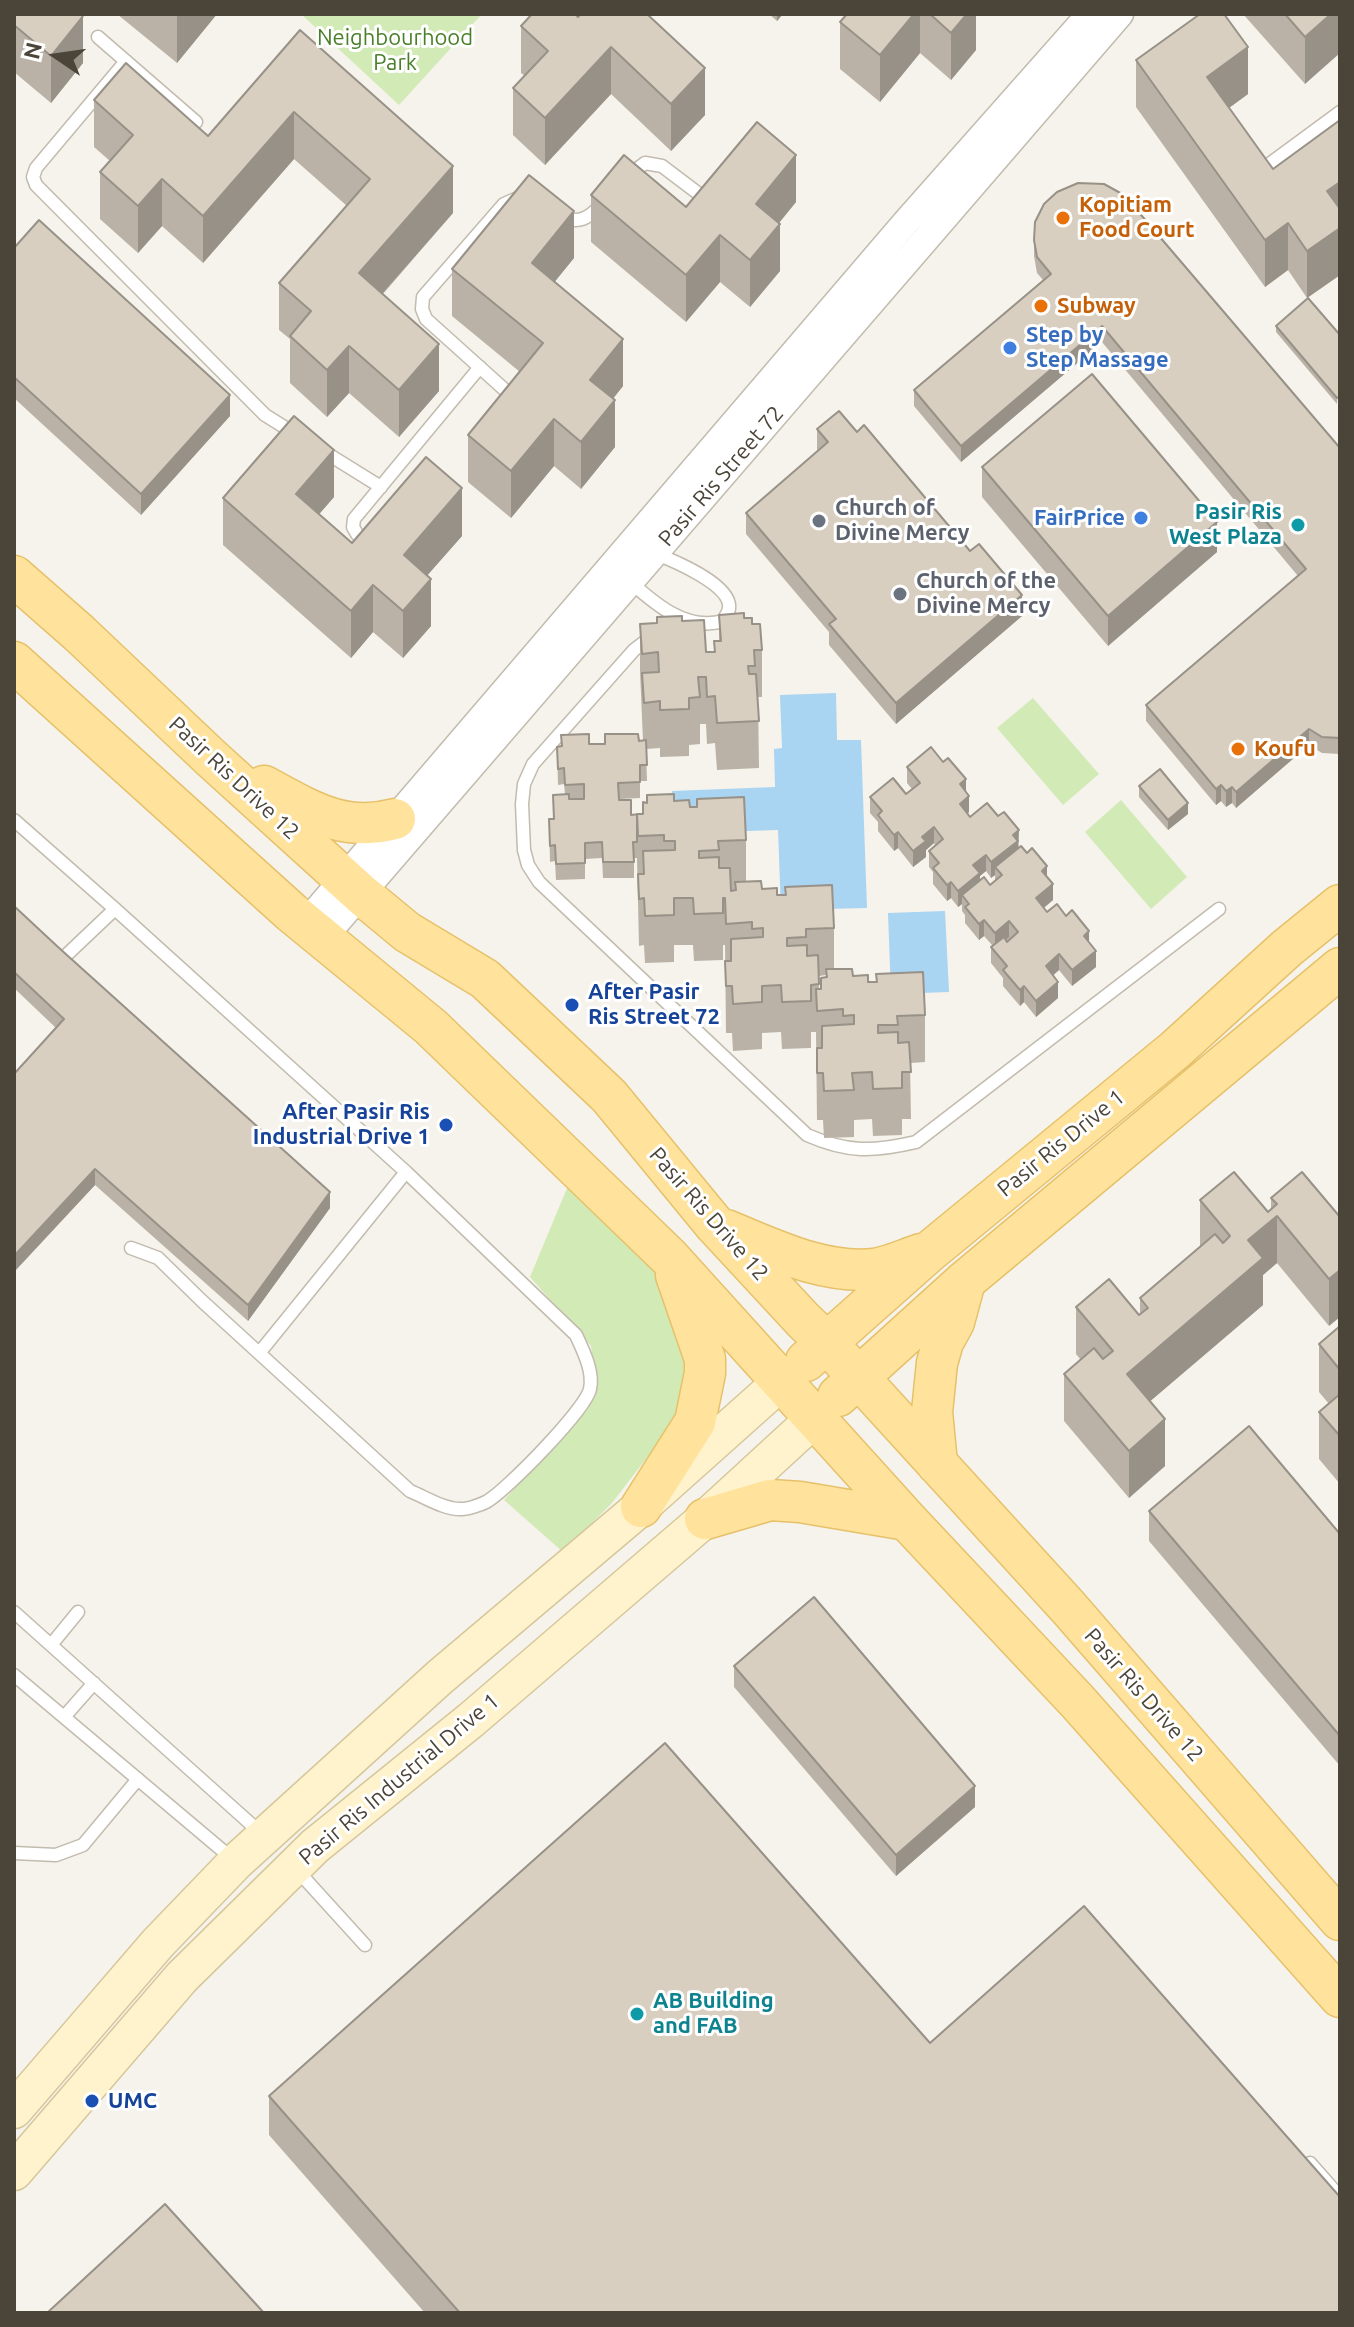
<!DOCTYPE html>
<html>
<head>
<meta charset="utf-8">
<style>
	body { margin:0 }
	#map { position:relative; width:1354px; height:2327px; overflow:hidden; background:#f6f3ec; font-family:Ubuntu,sans-serif }
	canvas { display:block }
	.frame { position:absolute; inset:0; border:16px solid #4b4439; pointer-events:none }
	.north { position:absolute; left:16px; top:16px; width:80px; height:80px; -webkit-text-stroke:6px #fff; paint-order:stroke; rotate:283deg; font-size:22px; font-weight:700; line-height:32px; text-align:center; color:#4b4439 }
	.north::after { content:''; display:block; margin:auto; width:28px; height:36px; background:#4b4439; clip-path:polygon(50% 0,100% 100%,50% 72%,0 100%) }
</style>
</head>
<body>
<div id="map">
<canvas width="1354" height="2327"></canvas>
<div class="frame"></div>
<div class="north">N</div>
</div>
<script>
const ctx = document.querySelector('canvas').getContext('2d');
ctx.lineJoin = 'round';
function fill(path, color) { ctx.fillStyle = color; ctx.fill(path, 'evenodd'); }
function stroke(path, color, width, dash) { ctx.strokeStyle = color; ctx.lineWidth = width; ctx.lineCap = dash ? 'butt' : 'round'; ctx.setLineDash(dash || []); ctx.stroke(path); }
function label(font, color, halo, rows, align = 'center') {
  ctx.font = font + ' Ubuntu,sans-serif'; ctx.lineWidth = 6; ctx.setLineDash([]); ctx.textBaseline = 'middle'; ctx.strokeStyle = halo; ctx.fillStyle = color; for (const [text, x, y, turn = 0] of rows) {
    ctx.save(); ctx.translate(x, y); ctx.rotate((+turn || 0) * Math.PI / 180); ctx.textAlign = isNaN(turn) ? turn : align; if (halo) ctx.strokeText(text, 0, 0); ctx.fillText(text, 0, 0); ctx.restore();
  }
}
const green = new Path2D(`
	M301,14H482L399,105Z
	M1033,698L1099,774L1063,805L997,728Z
	M1121,800L1187,877L1151,909L1085,832Z
	M570,1181L666,1272L696,1352L683,1411L612,1503L563,1552L504,1500L586,1411L596,1383L591,1346L530,1277Z`);
const water = new Path2D(`
	M836,693L837,740H861L867,908L781,910L778,830L714,832L673,822L672,791L775,787L774,749L782,748L780,695Z
	M945,911L949,992L891,994L888,913Z`);
const service = new Path2D(`
	M98,37L196,122
	M126,61L36,168L33,177L36,185L265,415L297,435
	M1268,165L1340,112
	M628,176L645,163L662,166L699,194
	M560,216C579,225 589,218 602,204
	M515,399L426,319L422,309L423,297L504,204L520,197
	M323,451L381,487
	M368,544L357,534L353,527L354,519L480,367
	M628,580C654,603 686,632 723,621C725,617 728,613 729,609C733,585 672,560 654,553
	M651,637L634,650L533,764L524,784L522,804L524,850L528,865L539,882L807,1135C848,1153 873,1152 916,1142L1219,909
	M14,820L115,909L406,1172L576,1335C583,1350 594,1372 590,1389C586,1409 505,1492 486,1502C480,1505 468,1509 462,1509C445,1510 425,1497 410,1491L202,1301L158,1258L131,1248
	M58,963L115,909
	M260,1352L406,1172
	M14,1612L262,1834
	M51,1645L78,1612
	M14,1675L235,1861
	M64,1717L94,1683
	M14,1853L56,1855L83,1845L138,1779
	M296,1869L365,1945
	M1310,2163L1340,2197`);
const minor = new Path2D(`
	M305,924L906,222L1090,14
	M323,938L1120,14`);
const secondary = new Path2D(`
	M14,2110L158,1943L236,1862L440,1677L641,1507L782,1381
	M14,2172L182,1977L315,1846L471,1720L705,1519L815,1418`);
const primary = new Path2D(`
	M14,576L79,633L211,758L361,894L407,932L485,979L609,1096L715,1225L803,1320L827,1343L1068,1607L1340,1920
	M14,662L292,913L431,1027L669,1257L907,1520L1077,1701L1340,1997
	M264,786C309,810 343,833 395,819
	M726,1230C773,1249 822,1274 874,1269C889,1267 906,1259 921,1254
	M806,1361L929,1252L1176,1049L1287,948L1340,905
	M838,1396L965,1281L1340,968
	M937,1464L932,1412L937,1363L943,1342L954,1322L964,1285
	M641,1507L695,1422L705,1373V1359L676,1275
	M705,1519L770,1500L800,1502L907,1520`);
const wall = new Path2D(`
	M14,14L83,63L51,103L14,72Z
	M117,14H217L177,63Z
	M575,14L705,115L671,151L611,94L545,165L513,135V88L525,76L521,73V26Z
	M769,14H783L777,21Z
	M847,14H976V50L951,80L920,53L880,102L840,69V22Z
	M1243,14H1340L1305,84Z
	M300,30L453,213L383,294L439,391L399,437L349,393L327,417L290,383V339L279,330V283L347,206L294,159L203,263L162,226L138,253L100,219V172L110,161L94,147V100L208,136Z
	M1136,60L1248,94L1229,108L1273,169L1340,120V275L1307,298L1288,270L1265,287L1136,107Z
	M591,195L686,207L796,202L779,223L780,271L750,307L720,282L686,322L591,242Z
	M1034,240L1340,448V754L1322,753L1309,745L1236,808L1232,803L1226,807L1221,801L1216,805L1146,721V705L1298,576L1102,342L961,462L914,406V390L1043,280L1037,273L1034,256Z
	M14,248L230,416L141,515L14,398Z
	M574,258L554,282L623,386L613,399L615,447L581,489L554,466L511,518L468,482V435L520,372L452,316V269Z
	M1276,326L1340,335L1337,404L1276,332Z
	M817,429L857,432L1022,616L896,724L829,645V632L746,534V513L818,451L817,450Z
	M982,467L1217,552L1108,646L982,497Z
	M334,497L319,514L352,543L462,536L427,575L431,626L403,658L373,632L351,658L223,545V498Z
	M719,615L744,618L752,624L762,650V697H758L759,768L717,770L715,743L707,744L706,724H700V744L689,745V756L660,757V748L646,749L647,781H640V798L619,799L631,815L643,814V802L674,801L690,807L746,840V882L777,895H785V887L834,928V969L868,982L925,1015V1062L910,1063L911,1119H902V1135L873,1136L872,1119L854,1120V1137L824,1138L823,1120H817L816,1032H811V1048L782,1049L781,1032L762,1033V1049L733,1051L732,1033H726L725,945H723V960L694,961L693,945H674V962L645,963L644,945L639,946L637,858H634V878H603L602,858L585,859V879L556,880L555,861L550,862L549,819H553L565,794L564,784L558,785L557,747L643,741L640,671V624L682,621L706,652H714L719,641ZM826,975L821,989H819V976Z
	M907,767L966,792L969,812L968,813L970,817L1019,846L1018,848L1047,877L1053,900L1044,908L1047,912L1089,942L1096,967L1072,986L1059,970L1053,975L1058,998L1036,1017L1024,1002L1020,1006L1003,986V978L991,963V947L993,946L984,936L979,940L965,923V915L962,911V904L958,907L951,898L947,901L933,884V872L929,867V851L935,845L934,843L926,850V857L913,867L898,848L894,851L878,831V822L870,813V797L906,794L912,789L907,783ZM986,871L991,878L995,875V881L990,885L980,881V876Z
	M1139,786L1188,814L1168,830L1139,797Z
	M14,906L330,1208L248,1321L95,1185L14,1272V1074L56,1028L14,988Z
	M1271,1198L1340,1217L1329,1326L1277,1263L1263,1275V1305L1150,1401L1165,1466L1129,1498L1064,1421V1374L1081,1360L1076,1354V1307L1139,1315L1140,1314V1298L1200,1247V1200L1268,1212L1271,1209Z
	M1340,1326V1484L1319,1459V1412L1329,1404L1319,1392V1344Z
	M1149,1511L1340,1534V1766L1149,1541Z
	M734,1666L975,1807L896,1876L734,1687Z
	M930,2043L1340,2313H425L269,2135V2096Z`);
const shadedWall = new Path2D(`
	M179,14H217L177,63V16Z
	M777,14H783L777,21Z
	M914,14H920V53L880,102V55Z
	M967,14H976V50L951,80V33Z
	M1331,14H1340V53L1305,84V37Z
	M83,16V63L51,103V56Z
	M611,47V94L545,165V118Z
	M1248,47V94L1207,124V77Z
	M705,68V115L671,151V104Z
	M294,112V159L203,263V216Z
	M796,155V202L756,251V204Z
	M453,166V213L359,320V273Z
	M162,179V226L138,253V206Z
	M1340,182V275L1307,298V251L1327,191Z
	M574,211V258L532,310V263Z
	M1288,223V270L1265,287V240Z
	M780,224V271L750,307V260Z
	M720,235V282L686,322V275Z
	M1102,326V342L961,462V446Z
	M623,339V386L590,427V380Z
	M439,344V391L399,437V390Z
	M349,346V393L327,417V370Z
	M230,395V416L141,515V494Z
	M615,400V447L581,489V442Z
	M554,419V466L511,518V471Z
	M334,450V497L296,541V494Z
	M462,488V536L404,602V555Z
	M1217,522V552L1108,646V616Z
	M431,579V626L403,658V611Z
	M373,585V632L351,658V611Z
	M1022,595V616L896,724V703Z
	M1309,729V745L1236,808V792Z
	M966,779V795L960,784Z
	M1221,785V801L1216,805V789Z
	M1232,787V803L1226,807V791Z
	M969,796V812L960,820V804Z
	M1188,803V814L1168,830V820Z
	M934,827V843L926,850V857L913,867V851L922,837Z
	M1019,830L1018,857L995,867V875L991,878V862L1013,835Z
	M898,832V848L894,851V835Z
	M986,855V871L980,876V889L962,895V904L958,907V891L973,865Z
	M1047,866V882L1042,871Z
	M951,882V898L947,901V885Z
	M1053,884V900L1036,914V898Z
	M984,920V936L979,940V924Z
	M1009,921V937L995,949V933Z
	M1089,931V947L1084,936Z
	M1096,951V967L1072,986V970Z
	M1059,954V970L1046,982V966Z
	M1058,982V998L1036,1017V1001Z
	M1024,986V1002L1020,1006V990Z
	M95,1169V1185L14,1272V1256Z
	M330,1192V1208L248,1321V1305Z
	M1277,1216V1263L1263,1275V1305L1127,1421V1374L1248,1240Z
	M1340,1270V1317L1329,1326V1279Z
	M1165,1419V1466L1129,1498V1451Z
	M975,1786V1807L896,1876V1855Z`);
const building = new Path2D(`
	M14,14H80L83,16L51,56L14,25Z
	M532,14H575L578,17L581,14H647L705,68L671,104L611,47L545,118L513,88L548,51L521,26Z
	M847,14H914L880,55L840,22Z
	M930,14H967L951,33Z
	M1200,14H1224L1248,47L1207,77L1273,169L1340,120V182L1327,191L1340,209V228L1307,251L1288,223L1265,240L1136,60Z
	M1285,14H1331L1305,37Z
	M300,30L453,166L359,273L439,344L399,390L349,346L327,370L290,336L311,311L279,283L370,179L294,112L203,216L162,179L138,206L100,172L133,135L94,100L126,63L208,136Z
	M757,122L796,155L756,204L780,224L750,260L720,235L686,275L591,195L624,155L686,207Z
	M529,175L574,211L532,263L623,339L590,380L615,400L581,442L554,419L511,471L468,435L543,343L452,269Z
	M1078,183L1104,184L1124,195L1340,448V738L1322,737L1309,729L1236,792L1232,787L1226,791L1221,785L1216,789L1146,705L1306,569L1102,326L961,446L914,390L1051,274L1037,257L1034,240L1035,222L1044,204L1057,192Z
	M39,220L230,395L141,494L14,377V248Z
	M1308,298L1340,335V396L1337,398L1276,326Z
	M1092,374L1217,522L1108,616L982,467Z
	M839,411L857,432L864,425L970,551L979,544L1022,595L896,703L829,624L836,619L746,513L828,442L817,429Z
	M294,416L334,450L296,494L352,543L426,457L462,488L404,555L431,579L403,611L373,585L351,611L223,498Z
	M744,613V618H752V624H760L762,650H754L755,666H748L749,674H756L759,721L717,723L715,696L707,697L706,677H698L700,697L689,698V709L660,710V701L644,703L642,673L659,672L658,652L642,654L640,624L657,623V617L682,616V621L704,620L706,652H715L714,641H721L719,615Z
	M589,734V744H605V734H638L639,741L646,740L647,765H640V782L618,783L619,800H631V815L639,814H637V842H633L634,862H603L602,842L585,843V863L556,864L555,845L550,846L549,819H554L553,795L569,794V799H584V784L565,785L564,768L558,769L557,747L562,746L561,735Z
	M931,747L943,762L948,758L966,779L960,784L969,796L960,804L970,817L987,803L998,816L1004,812L1019,830L1013,835L1018,841L991,862L986,855L973,865L980,873L958,891L951,882L947,885L933,868L939,863L929,851L943,839L934,827L922,837L926,841L913,851L898,832L894,835L878,815L882,811L870,797L893,778L906,794L920,783L907,767Z
	M1160,769L1188,803L1168,820L1139,786Z
	M674,794V801L689,800L690,807H697V799L744,797L746,840L718,841L719,850L699,851V858L719,857V868H730L731,891L736,890L735,882L761,881L762,889L777,888V895H786L785,887L832,885L834,928L806,929V937L787,938V946L807,945V956L818,955L819,984L811,985V1001L782,1002L781,985L762,986V1002L733,1004L732,986H726L725,961H731V939L763,937V928L752,929V922L726,924L725,898H723V913L694,914L693,898H674V915L645,916L644,898L639,899L638,874H644L643,851L675,850V841H664V835L638,836L637,814H643V802L647,803V795Z
	M1021,846L1027,853L1032,848L1047,866L1042,871L1053,884L1036,898L1047,912L1057,904L1066,916L1072,910L1089,931L1084,936L1096,951L1072,970L1059,954L1046,966L1058,982L1036,1001L1024,986L1020,990L1003,970L1007,966L991,947L1004,937L1007,942L1018,932L1009,921L995,933L984,920L979,924L965,907L969,904L962,895L984,877L990,885L1002,875L995,867Z
	M14,906L58,947L330,1192L248,1305L95,1169L14,1256V1074L64,1019L14,972Z
	M826,969H852L853,976L868,975V982H877L876,974L923,972L925,1015L897,1016L898,1025H878V1033L898,1032V1043L909,1042L911,1072H902V1088L873,1089L872,1072L852,1073L854,1090L824,1091L823,1073H817V1048H822V1026L854,1024V1015L843,1016V1009L817,1011L816,989H821V978L827,977Z
	M1234,1172L1268,1212L1277,1204L1271,1198L1302,1172L1340,1217V1270L1329,1279L1277,1216L1248,1240L1263,1258L1127,1374L1165,1419L1129,1451L1064,1374L1094,1348L1103,1359L1113,1351L1076,1307L1109,1279L1139,1315L1148,1308L1140,1298L1215,1234L1223,1243L1230,1236L1200,1200Z
	M1340,1326V1370L1319,1344Z
	M1340,1394V1436L1319,1412Z
	M1249,1426L1340,1534V1736L1149,1511Z
	M814,1597L975,1786L896,1855L734,1666Z
	M665,1743L930,2043L1084,1906L1340,2197V2313H460L269,2096Z
	M165,2204L264,2313H47Z`);
const markers = [
	[1063,218,8,"#e8710a"],
	[1041,306,8,"#e8710a"],
	[1010,348,8,"#3f7fe0"],
	[1141,518,8,"#3f7fe0"],
	[819,521,8,"#6b7280"],
	[1298,525,8,"#0f9aa8"],
	[900,594,8,"#6b7280"],
	[1238,749,8,"#e8710a"],
	[572,1005,8,"#1a4fb4"],
	[446,1125,8,"#1a4fb4"],
	[637,2014,8,"#0f9aa8"],
	[92,2101,8,"#1a4fb4"]
];
const parkNames = [
	["Neighbourhood",395,38],
	["Park",395,63]
];
const foodNames = [
	["Kopitiam",1079,205],
	["Food Court",1079,230],
	["Subway",1057,306],
	["Koufu",1254,749]
];
const shopNames = [
	["Step by",1026,335],
	["Step Massage",1026,360],
	["FairPrice",1125,518,"right"]
];
const streetNames = [
	["Pasir Ris Street 72",721,476,-49],
	["Pasir Ris Drive 12",234,778,43],
	["Pasir Ris Drive 1",1061,1143,-39],
	["Pasir Ris Drive 12",709,1214,49],
	["Pasir Ris Drive 12",1144,1695,49],
	["Pasir Ris Industrial Drive 1",399,1779,-40]
];
const worshipNames = [
	["Church of",835,508],
	["Divine Mercy",835,533],
	["Church of the",916,581],
	["Divine Mercy",916,606]
];
const cultureNames = [
	["Pasir Ris",1282,512],
	["West Plaza",1282,537],
	["AB Building",653,2001,"left"],
	["and FAB",653,2026,"left"]
];
const transitNames = [
	["After Pasir",588,992],
	["Ris Street 72",588,1017],
	["After Pasir Ris",430,1112,"right"],
	["Industrial Drive 1",430,1137,"right"],
	["UMC",108,2101]
];
fill(green, '#d2eab5');
fill(water, '#a9d4f2');
stroke(service, '#c2bbae', 15);
stroke(minor, '#c2bbae', 29);
stroke(secondary, '#d6c79b', 39);
stroke(primary, '#e6c16a', 43);
stroke(service, '#fff', 12);
stroke(minor, '#fff', 26);
stroke(secondary, '#fff3cd', 36);
stroke(primary, '#ffe39c', 40);
fill(wall, '#bab2a6');
fill(shadedWall, '#979187');
fill(building, '#d8cfc1');
stroke(building, '#979187', 2);
for (const [x, y, r, color] of markers) { const dot = new Path2D(); dot.arc(x, y, r, 0, 2 * Math.PI); ctx.fillStyle = color; ctx.fill(dot); stroke(dot, '#fff', 3); }
label('22px', '#4a7f2a', '#fff', parkNames);
label('bold 22px', '#c56008', '#fff', foodNames, 'left');
label('bold 22px', '#366cbe', '#fff', shopNames, 'left');
label('22px', '#4b4439', '#fff', streetNames);
label('bold 22px', '#5b616d', '#fff', worshipNames, 'left');
label('bold 22px', '#0d838f', '#fff', cultureNames, 'right');
label('bold 22px', '#164399', '#fff', transitNames, 'left');
</script>
</body>
</html>
